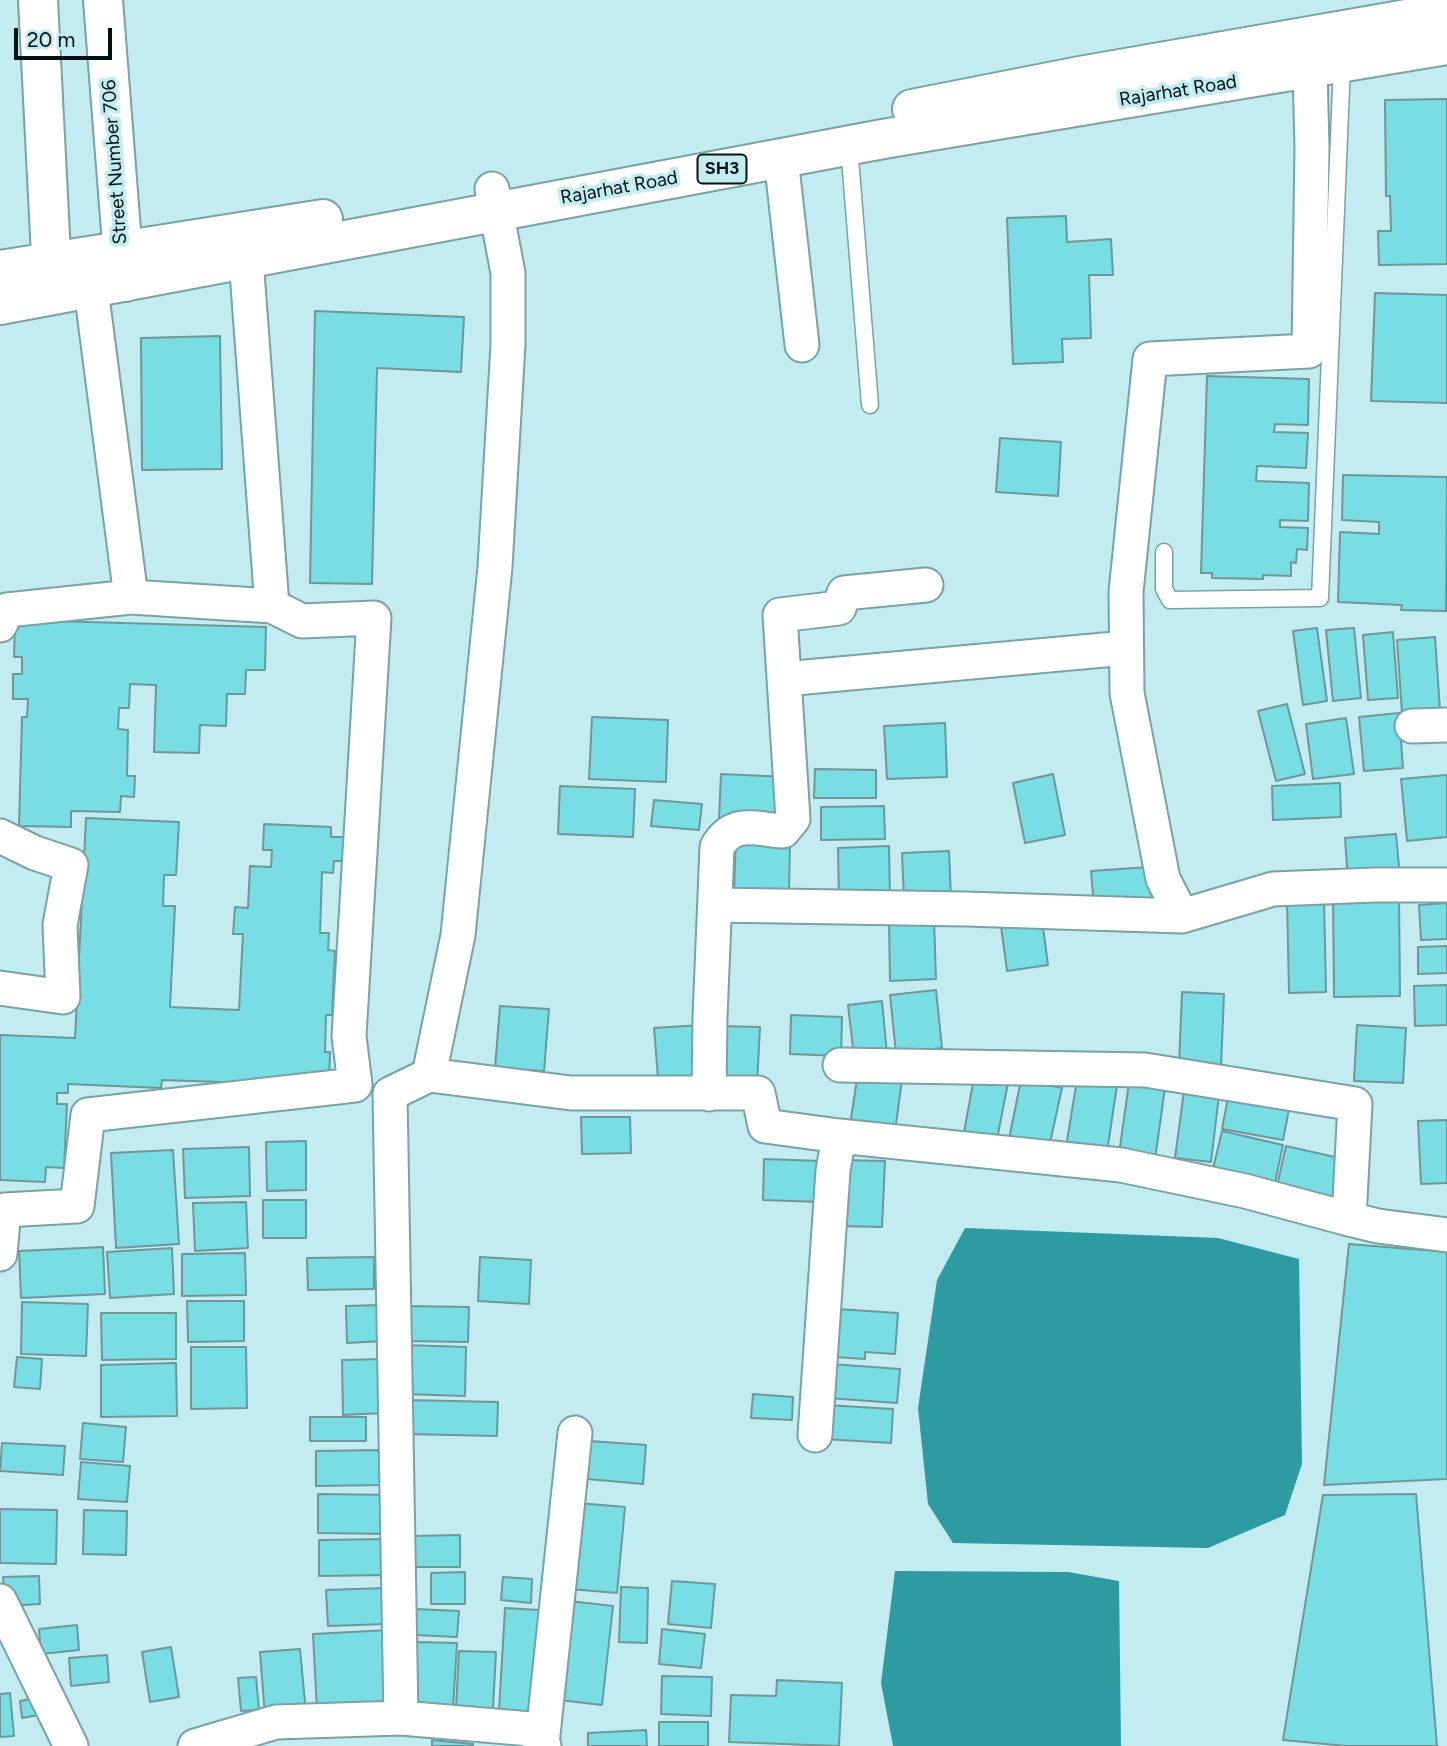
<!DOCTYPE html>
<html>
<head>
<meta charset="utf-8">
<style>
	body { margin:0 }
	#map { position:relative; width:1447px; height:1746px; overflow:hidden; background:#c2ecef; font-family:Figtree,sans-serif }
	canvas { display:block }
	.scale { position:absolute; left:14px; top:28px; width:98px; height:32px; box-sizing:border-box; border:4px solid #031213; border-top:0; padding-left:9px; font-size:21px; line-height:24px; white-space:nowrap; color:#031213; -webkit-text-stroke:5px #c2ecef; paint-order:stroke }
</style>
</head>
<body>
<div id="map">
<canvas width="1447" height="1746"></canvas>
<div class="scale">20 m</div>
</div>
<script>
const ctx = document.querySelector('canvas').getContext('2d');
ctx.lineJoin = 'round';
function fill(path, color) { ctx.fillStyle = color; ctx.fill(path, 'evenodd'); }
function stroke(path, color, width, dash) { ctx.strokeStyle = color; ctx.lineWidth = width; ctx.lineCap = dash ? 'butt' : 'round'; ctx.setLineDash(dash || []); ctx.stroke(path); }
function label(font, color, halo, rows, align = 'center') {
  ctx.font = font + ' Figtree,sans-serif'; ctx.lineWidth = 7; ctx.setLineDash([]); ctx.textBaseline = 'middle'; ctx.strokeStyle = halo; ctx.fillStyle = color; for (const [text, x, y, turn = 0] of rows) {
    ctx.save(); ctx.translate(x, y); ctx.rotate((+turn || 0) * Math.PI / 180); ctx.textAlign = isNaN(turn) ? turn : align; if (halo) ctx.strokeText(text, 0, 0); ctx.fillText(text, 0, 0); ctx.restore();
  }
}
const water = new Path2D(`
	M965,1228L1218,1238L1299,1259L1302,1464L1285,1515L1208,1548L953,1543L928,1504L918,1408L937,1280Z
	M895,1571L1068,1572L1119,1581L1121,1746H893L881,1683Z`);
const building = new Path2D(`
	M1447,99V264L1379,265L1378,231H1391L1390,196H1386L1385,100Z
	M1066,216L1067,242L1111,239L1113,275H1089L1091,338L1062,339L1063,362L1013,364L1007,218Z
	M1375,293L1447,295V403L1371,401Z
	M315,311L464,317L461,372L377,368L372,584L310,583Z
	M220,336L222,469L142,470L141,338Z
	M1207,376L1309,379L1308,425L1275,424L1274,432L1308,433L1306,468L1257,466L1256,481L1309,483L1308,521L1280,520V527L1308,528L1307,550L1297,549L1296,563L1291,562V576L1263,575V579L1212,578V573H1201Z
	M1000,438L1061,442L1058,496L996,492Z
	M1343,475L1447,477L1446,611L1401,610L1402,605L1338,602L1340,532L1379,534V522L1342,520Z
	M15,620L266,627L265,670H246L245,694H227L226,726L200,725L199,753L154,752L156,685L130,684L129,708H119L118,729L128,730L127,776H135L134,797L121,796L120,812L71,811V827L19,826L22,717H27L28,699H13V674H22V657H14Z
	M1317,628L1327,701L1303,705L1293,631Z
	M1354,628L1361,698L1333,701L1326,630Z
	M1393,632L1398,698L1368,700L1363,635Z
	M1435,637L1440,710L1402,713L1397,640Z
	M1287,704L1305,774L1276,781L1258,711Z
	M1399,713L1403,768L1364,771L1359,717Z
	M592,717L668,720L666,782L589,779Z
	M1346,718L1354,774L1313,779L1306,724Z
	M945,723L947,777L887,779L884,726Z
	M815,769L876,770V798H814Z
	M721,774L787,777L786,822L719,819Z
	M1053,774L1065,835L1025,843L1013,783Z
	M1447,775V837L1407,841L1401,779Z
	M1340,783L1341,817L1273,820L1272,786Z
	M560,786L635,789L633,837L558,834Z
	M654,800L702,804L699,830L651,826Z
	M884,806L885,839L821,840V807Z
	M86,818L179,822L176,875H164L163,906H175L170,1007L239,1010L243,934H233L235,907L248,908L250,866L271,867L272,850H263L264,824L331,827V837H344L343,861H334L333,873L322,872L320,933H329L328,950L335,951L332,1015H326L325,1052H330L329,1083L221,1090L222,1082L162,1080L161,1088L68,1084V1093H57V1104H67L64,1168L46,1167L45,1182L0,1180V1035L75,1038Z
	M1396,834L1400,877L1348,881L1345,838Z
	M736,839L790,840L789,894L734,892Z
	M889,846L890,901L839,903L838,848Z
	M949,851L951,898L904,900L902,853Z
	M1149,867L1152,901L1094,906L1091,871Z
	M1333,893H1399L1400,996L1334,997Z
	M1287,897H1324L1326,992L1289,993Z
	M1447,903V939L1421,940L1419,905Z
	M934,920L936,979L890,981L889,921Z
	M1042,920L1048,965L1007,971L1001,926Z
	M1447,946V973L1418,974V947Z
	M1447,985V1025L1415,1026L1414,986Z
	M936,990L942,1048L896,1053L890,995Z
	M1182,992L1224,994L1221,1067L1179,1065Z
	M882,1001L887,1054L854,1057L848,1005Z
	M500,1006L549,1009L544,1071L495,1068Z
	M791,1015L842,1017L841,1056L790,1054Z
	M702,1025L700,1087L659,1090L654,1028Z
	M1357,1025L1406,1028L1403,1083L1354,1081Z
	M718,1026L760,1027L757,1085L715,1083Z
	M859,1066L903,1072L895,1132L850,1125Z
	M975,1072L1009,1078L996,1144L963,1138Z
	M1021,1080L1062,1088L1048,1152L1008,1144Z
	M1077,1080L1117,1085L1106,1159L1065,1153Z
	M1129,1083L1165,1088L1155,1159L1119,1154Z
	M1184,1091L1219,1095L1211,1162L1175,1158Z
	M1229,1093L1290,1104L1283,1140L1222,1129Z
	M581,1117H630L631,1153L582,1154Z
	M1447,1120V1183L1421,1184L1418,1121Z
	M1222,1131L1283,1145L1274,1187L1212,1173Z
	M306,1141V1190L267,1191L266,1142Z
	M1286,1146L1348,1160L1338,1200L1277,1186Z
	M249,1147L250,1196L185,1198L183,1149Z
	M173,1150L179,1244L116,1248L111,1153Z
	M764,1159L821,1161L820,1202L763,1200Z
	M840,1160L885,1161L882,1227L837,1226Z
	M263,1200H306V1238H263Z
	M246,1202L248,1248L195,1251L193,1203Z
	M1349,1244L1447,1252V1479L1324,1485Z
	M103,1247L105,1294L21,1298L19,1251Z
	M172,1248L174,1294L110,1298L107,1252Z
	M245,1253L246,1295L182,1296V1254Z
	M374,1257V1289L308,1290L307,1258Z
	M480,1257L531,1260L529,1304L478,1301Z
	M187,1301H244V1341L188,1342Z
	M22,1302L88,1304L86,1356L21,1354Z
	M382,1305L384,1341L347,1343L346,1306Z
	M406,1306L469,1307L468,1342L406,1341Z
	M838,1309L898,1313L895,1354L865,1352V1359L835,1357Z
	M101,1313H176V1359L102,1360Z
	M404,1345L466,1347L465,1396L403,1394Z
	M191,1347H246L247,1408L191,1409Z
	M17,1357L42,1359L40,1389L14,1387Z
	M383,1359L384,1413L343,1415L342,1360Z
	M176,1363L177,1416L101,1417V1365Z
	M831,1364L900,1369L897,1403L828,1398Z
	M753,1394L793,1397L792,1420L751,1418Z
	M406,1400L498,1402L497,1436L405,1434Z
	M826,1405L893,1409L891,1443L824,1439Z
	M310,1417H366V1441H310Z
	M83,1423L126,1427L123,1462L80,1459Z
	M590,1441L646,1445L643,1484L587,1479Z
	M2,1443L65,1446L63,1475L0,1471Z
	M385,1450V1485L316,1486V1451Z
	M81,1462L130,1466L127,1502L78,1499Z
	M318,1494L396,1495L395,1534L318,1533Z
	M1416,1494L1437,1746H1346L1283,1740L1323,1495Z
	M578,1503L625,1507L617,1593L570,1589Z
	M0,1509L57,1510L56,1564L0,1563Z
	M84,1510L127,1511L126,1555L83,1554Z
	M460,1535V1567H412V1536Z
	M390,1539L391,1575L319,1576V1540Z
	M465,1572V1604H431V1573Z
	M39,1576L40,1604L5,1606L3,1577Z
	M503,1577L532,1579L531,1603L501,1600Z
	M672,1581L715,1584L711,1628L668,1624Z
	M621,1587L648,1588L647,1643L619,1642Z
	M386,1588L387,1624L328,1626L326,1590Z
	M569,1601L613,1606L602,1705L559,1700Z
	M505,1608L539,1610L533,1713L499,1711Z
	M415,1609L459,1611L457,1637L415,1635Z
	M77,1625L79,1650L41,1654L39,1629Z
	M662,1629L705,1634L701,1668L659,1664Z
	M390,1630L393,1706L317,1710L313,1634Z
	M416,1642L457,1643L453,1709L412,1707Z
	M171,1647L179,1697L150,1702L142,1652Z
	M300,1649L306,1713L265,1716L260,1652Z
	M459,1651L496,1652L493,1709L456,1708Z
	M107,1655L109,1682L71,1686L69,1658Z
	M662,1676L712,1677L711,1716L661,1714Z
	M256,1677L259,1710L241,1711L238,1678Z
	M777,1680L842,1683L839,1746L729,1742L731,1695L776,1696Z
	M10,1693L14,1736L0,1737V1694Z
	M41,1697L44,1714L22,1718L20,1701Z
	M659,1722H708V1746H659Z
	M646,1730L647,1746H588V1733Z
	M432,1740L473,1744V1746H432Z`);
const service = new Path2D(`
	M849,146L870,405
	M1164,552V589L1170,600L1320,598L1342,64`);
const minor = new Path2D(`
	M1310,70L1312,147L1309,351L1150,359L1126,592L1127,693L1163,879L1182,916L1273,889L1375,885H1447
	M781,158L802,345
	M91,289L131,597
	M0,625L7,610L131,597L272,606
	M784,679L1126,648
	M1412,726L1447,725
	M0,836L35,853L71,865L60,925L63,997L0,988
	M716,905L966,909L1182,916
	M840,1065L1145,1070L1355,1104L1349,1219L1378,1226L1447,1235
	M429,1075L458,935L495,567L508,344V273L492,189
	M709,1094L710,1017L717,847C733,819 755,829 783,831L793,819L780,615L839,608L844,593L926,585
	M0,1254L4,1210L77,1206L88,1115L355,1085L349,1036L374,618L302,621L272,606L246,259
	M815,1435L833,1171L839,1136L1121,1165L1245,1191L1349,1219
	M0,1601L71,1746
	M401,1718L390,1094L429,1075L571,1093H758L765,1126L839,1136
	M542,1744L575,1433
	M195,1746L276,1722L401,1718L531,1729L544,1746`);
const tertiary = new Path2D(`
	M38,0L53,294
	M103,0L125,282`);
const primary = new Path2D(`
	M912,109L1080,76L1447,12
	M0,270L323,219
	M0,305L883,139L1447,45`);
const shields = [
	[722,169,49]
];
const shieldNames = [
	["SH3",722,169]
];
const streetNames = [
	["Rajarhat Road",1178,91,-9],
	["Street Number 706",115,162,-94],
	["Rajarhat Road",619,188,-10]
];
fill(water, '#2e9ba2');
fill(building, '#78dee4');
stroke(building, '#6f979a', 2);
stroke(service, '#79a2a4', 19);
stroke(minor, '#79a2a4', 37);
stroke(tertiary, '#79a2a4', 42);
stroke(primary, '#79a2a4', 42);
stroke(service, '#fff', 16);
stroke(minor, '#fff', 33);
stroke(tertiary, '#fff', 38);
stroke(primary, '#fff', 38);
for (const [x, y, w] of shields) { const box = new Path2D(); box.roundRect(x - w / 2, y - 14.5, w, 29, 5); ctx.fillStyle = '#c2ecef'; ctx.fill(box); stroke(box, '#031213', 2); }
label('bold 18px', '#031213', null, shieldNames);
label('19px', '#031213', '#c2ecef', streetNames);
</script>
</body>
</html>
